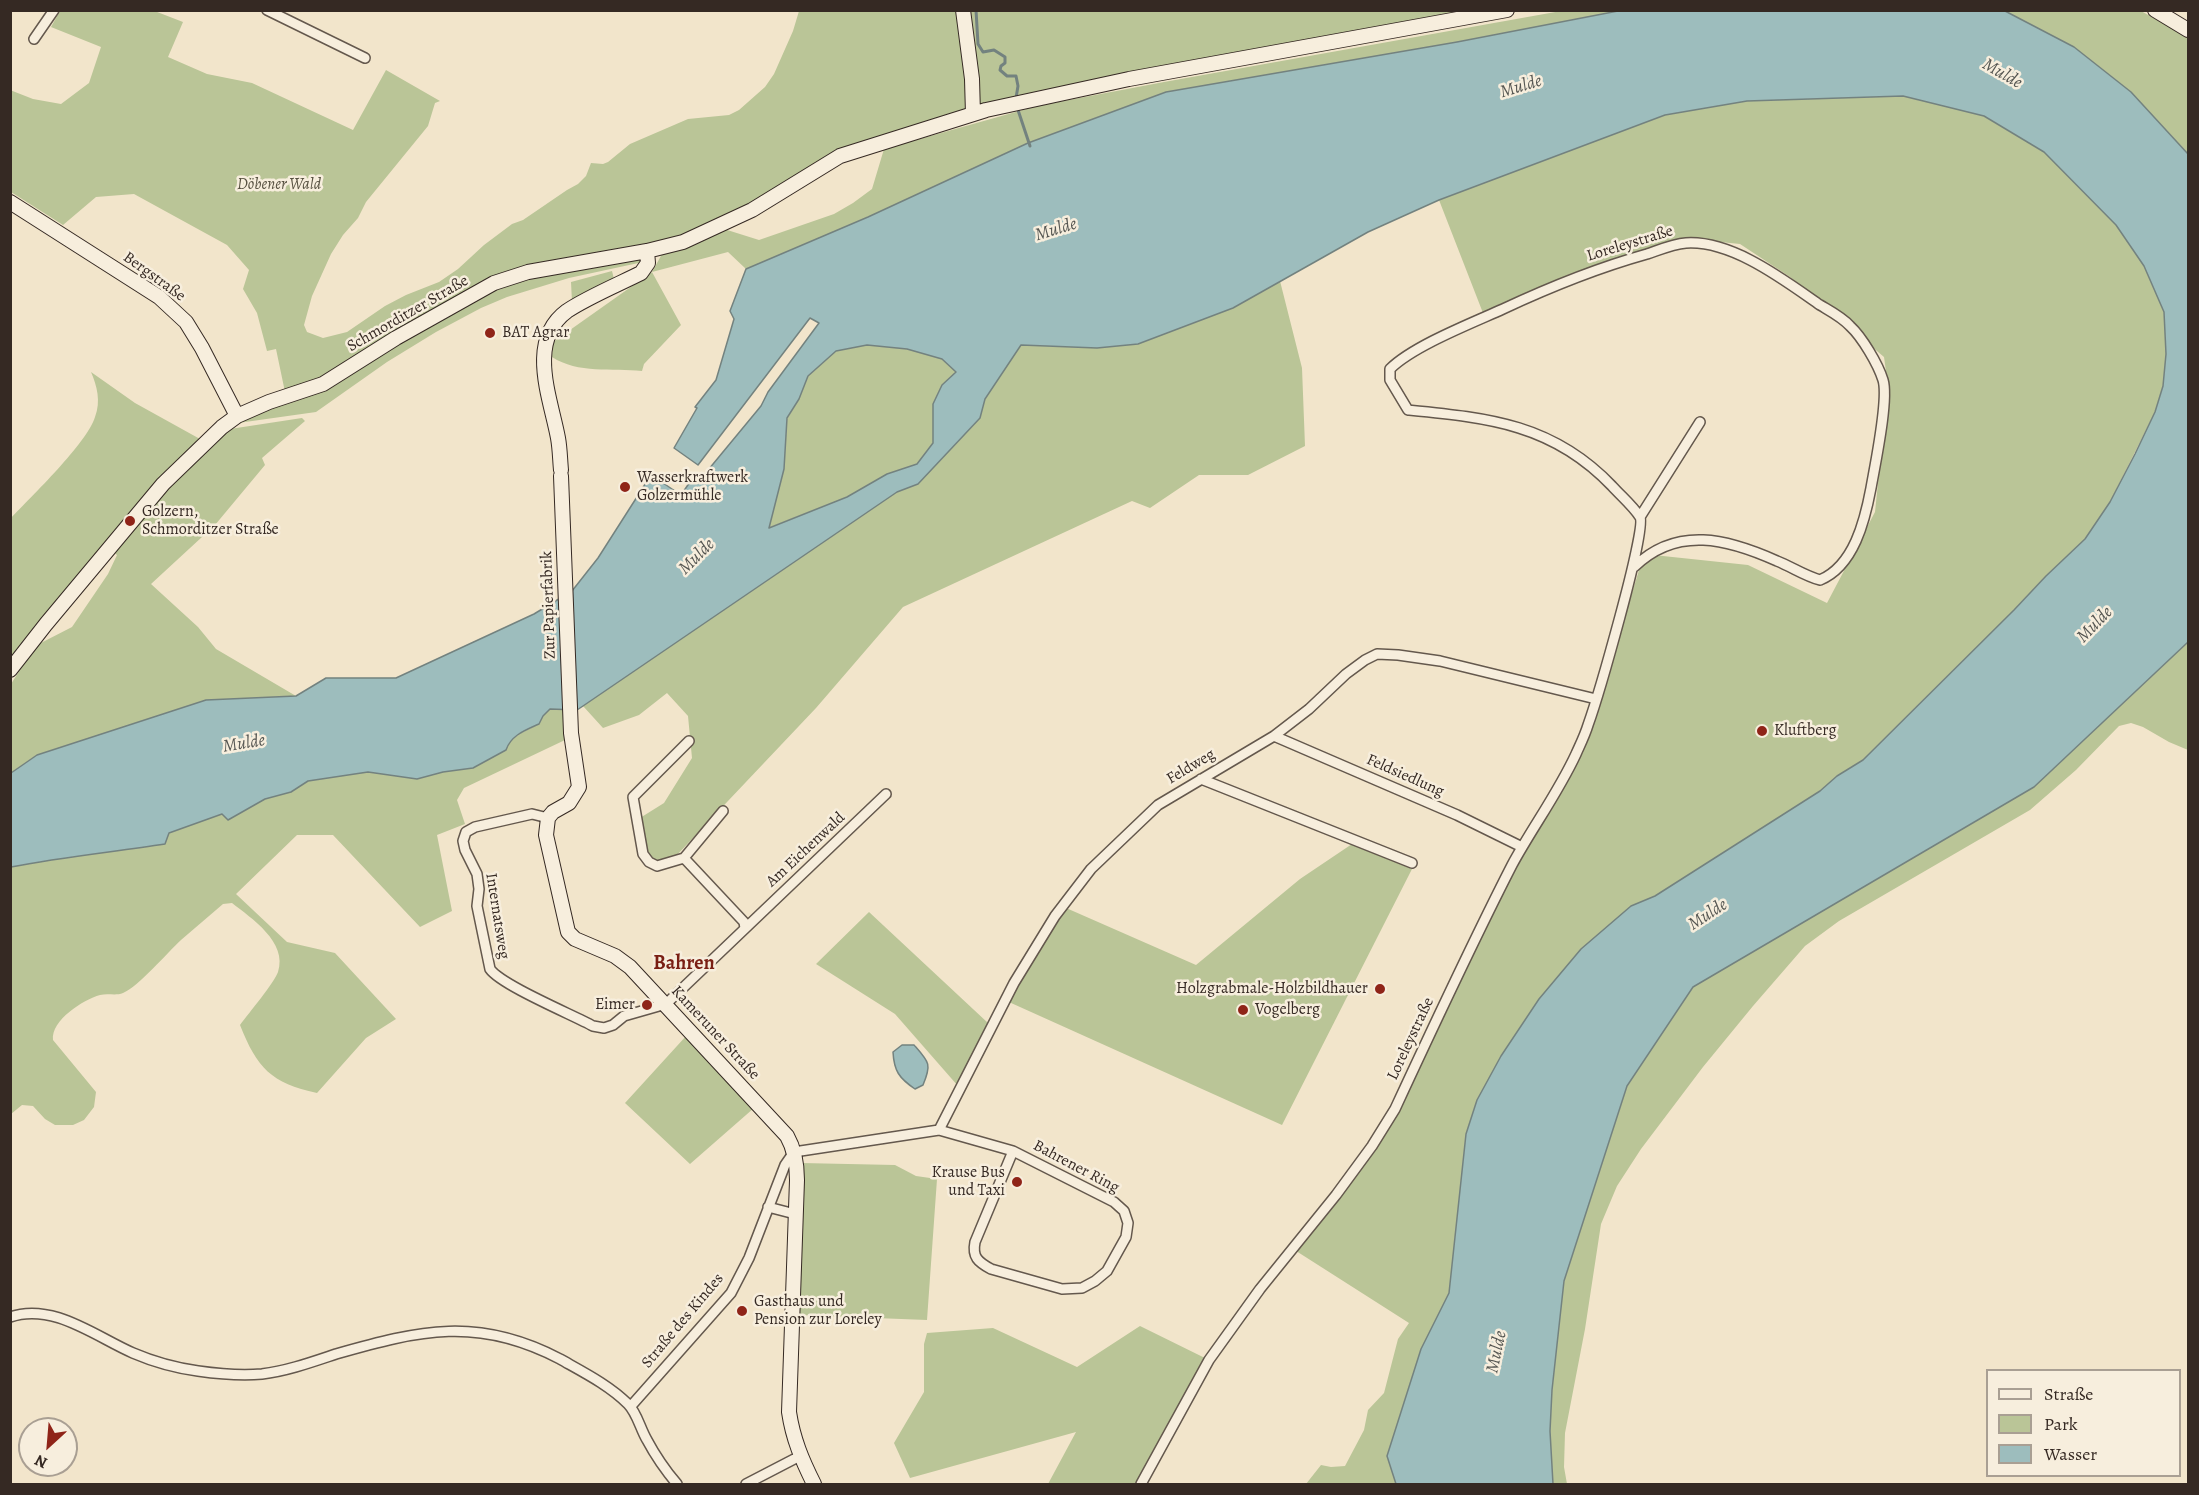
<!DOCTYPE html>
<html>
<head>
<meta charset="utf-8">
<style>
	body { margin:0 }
	#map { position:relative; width:2199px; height:1495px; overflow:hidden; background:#f2e5cb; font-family:Alegreya,serif }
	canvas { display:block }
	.frame { position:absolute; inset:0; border:12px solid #352923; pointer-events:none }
	.legend { position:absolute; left:1986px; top:1369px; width:195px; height:108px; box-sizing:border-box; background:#f7eedd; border:2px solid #a99f93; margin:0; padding:8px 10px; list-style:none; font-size:18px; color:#352923 }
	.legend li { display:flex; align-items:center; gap:12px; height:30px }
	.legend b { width:30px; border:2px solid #a99f93 }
	.north { position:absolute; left:18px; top:1417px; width:60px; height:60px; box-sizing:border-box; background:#f7eedd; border:2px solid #a99f93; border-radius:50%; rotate:206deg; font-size:16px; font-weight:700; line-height:24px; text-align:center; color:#352923 }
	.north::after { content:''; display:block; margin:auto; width:21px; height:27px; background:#8f2418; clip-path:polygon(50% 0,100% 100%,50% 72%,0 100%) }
</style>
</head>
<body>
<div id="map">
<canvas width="2199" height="1495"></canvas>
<div class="frame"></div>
<ul class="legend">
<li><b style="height:8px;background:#f7eedd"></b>Straße</li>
<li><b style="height:16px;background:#bac597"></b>Park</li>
<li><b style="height:16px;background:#9dbdbd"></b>Wasser</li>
</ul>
<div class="north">N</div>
</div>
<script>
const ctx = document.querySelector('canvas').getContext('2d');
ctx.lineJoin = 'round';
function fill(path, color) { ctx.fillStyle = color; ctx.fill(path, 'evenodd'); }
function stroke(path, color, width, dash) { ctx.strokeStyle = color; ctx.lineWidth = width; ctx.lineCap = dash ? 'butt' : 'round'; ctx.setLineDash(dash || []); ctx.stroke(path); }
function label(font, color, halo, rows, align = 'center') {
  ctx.font = font + ' Alegreya,serif'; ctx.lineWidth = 5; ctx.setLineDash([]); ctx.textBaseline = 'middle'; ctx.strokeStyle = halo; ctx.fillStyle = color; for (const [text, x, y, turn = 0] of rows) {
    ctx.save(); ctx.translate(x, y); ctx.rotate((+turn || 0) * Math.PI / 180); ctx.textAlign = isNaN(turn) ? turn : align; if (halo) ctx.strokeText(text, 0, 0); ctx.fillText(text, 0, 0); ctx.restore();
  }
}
const green = new Path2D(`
	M152,10L183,22L168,57L207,74L252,83L353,130L386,70L440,101L435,103L428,126L366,202L358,218L343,235L331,254L312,296L304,325L307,332L323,338L347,332L385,306L406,295L439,282L458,269L484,245L512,224L523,220L567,190L578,184L586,176L591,163L603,164L608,162L630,144L688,119L729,115L739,110L765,87L774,74L793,31L799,11H1478L896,132L707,227L663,243L540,264L330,375L285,392L276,349L267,351L257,313L243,289L249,270L227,245L134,194L96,197L63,225L11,192L10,90L33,99L61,104L89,83L101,47L51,27L60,11Z
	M1561,11H1618L1457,42L1166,92L1028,143L868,217L746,269L728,252L652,272L681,325L644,364L642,371C612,368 578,374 552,357L553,342L652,272L662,254L724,229L759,240L834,214L853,203L872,189L884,149L1037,106L1164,82Z
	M2005,11H2141L2188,37V154L2131,92L2074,47Z
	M1903,96L1984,116L2044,152L2116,225L2144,266L2164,311L2166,354L2163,386L2155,412L2110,502L2085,539L2046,576L2014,610L1863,760L1837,776L1820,791L1655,896L1631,906L1539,999L1501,1056L1477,1100L1466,1134L1449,1293L1421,1349L1387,1456L1396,1484H1306L1321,1465L1331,1467L1345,1466L1364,1430L1368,1410L1384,1393L1398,1339L1409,1323L1293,1249L1393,1116L1521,844L1596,710L1644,554L1748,565L1827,603L1875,512L1888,386L1884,357L1790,277L1740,244L1681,238L1483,313L1439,200L1665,115L1747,101Z
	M642,257L643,262L569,278L507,297L481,308L436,332L387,362L316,412L238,423L271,407L308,396L479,296C532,275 587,267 642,257Z
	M612,271L615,283L572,302L571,282Z
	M1280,281L1302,368L1305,446L1248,475H1199L1150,508L1132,501L903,607L816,708L675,857L660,861L651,859L646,849L640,818L664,803L692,758L688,716L667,693L639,715L603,728L583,706L897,492L918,484L980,418L985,399L1020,345L1097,348L1138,344L1185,326Z
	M867,345L907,349L942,359L956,372L942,385L933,404V443L917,464L887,474L847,497L768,528L784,469L787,419L799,399L808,376L836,351Z
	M91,372L135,403L200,439L75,580L11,661V518C31,497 87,443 95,417C101,401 97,386 91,372Z
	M302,418L305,421L262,458L265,465L215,525L151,584L198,627L216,649L296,696L206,700L37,755L11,773V684L35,646L72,627L108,574L117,555L112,551L168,487L230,429Z
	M2188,642V750L2169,742L2143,727L2131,723L2119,726L2076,770L2030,810L1839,921L1805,946L1753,1006L1703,1067L1641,1149L1617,1186L1601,1224L1585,1329L1565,1433L1564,1467L1567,1484H1553L1550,1431L1552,1390L1564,1281L1627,1086L1693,987L2034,787Z
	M550,709H564L565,740L464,788L457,800L465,824L437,835L452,911L420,927L333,835H297L236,894L287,942L335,953L396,1019L366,1038L317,1093C271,1083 257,1068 240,1025C249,1013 274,983 278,972C288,942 251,918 232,903L223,904C209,916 195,928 181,940C168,952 138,987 123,993C116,996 108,993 100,995C83,1000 51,1020 53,1040L96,1092L94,1107L84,1120L73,1125H55L45,1119L33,1106L22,1105L11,1114V867C62,857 113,852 165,844L169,833L222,814L228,820L265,799L291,792L308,781L368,772L417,779L443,772L473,768L521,733L539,724L543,716Z
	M1352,844L1412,869L1282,1125L1000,998L1057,904L1196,965L1300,879Z
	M869,912L988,1023L958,1086L895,1014L816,964Z
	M687,1035L754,1108L690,1164L625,1103Z
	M801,1163L895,1165L916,1176L937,1179L927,1320L798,1315Z
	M1140,1326L1209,1360L1140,1484H1048L1076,1432L910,1478L894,1443L924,1392V1344L927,1333L993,1328L1077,1367Z`);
const water = new Path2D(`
	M1618,11H2005L2074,47L2131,92L2188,154V642L2034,787L1693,987L1627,1086L1564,1281L1552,1390L1550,1431L1553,1484H1396L1387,1456L1421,1349L1449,1293L1466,1134L1477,1100L1501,1056L1539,999L1581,949L1631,906L1655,896L1820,791L1837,776L1863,760L2014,610L2046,576L2085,539L2110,502L2135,454L2155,412L2163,386L2166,354L2164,312L2144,266L2116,225L2044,152L1984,116L1903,96L1747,101L1665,115L1439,200L1368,232L1233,308L1138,344L1097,348L1021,345L985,399L980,418L918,484L897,492L583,706L577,710L550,709L543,716L539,724C526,730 511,735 506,750L473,768L443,772L417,779L368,772L308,781L291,792L265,799L228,820L222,814L169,833L165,844C113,852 62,857 11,867V773L37,755L206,700L296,696L326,678H396L534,614L572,591L598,558L651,475L681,495L692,479L699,481L761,406L768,392L819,323L810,318L698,465L674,448L697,408L695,407L716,380L734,319L730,311L746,269L868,217L1028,143L1166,92L1457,42ZM867,345L907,349L942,359L956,372L942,385L933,404V443L917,464L887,474L847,497L769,528L784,469L787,418L799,399L808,376L836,351Z
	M902,1045H914C929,1062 932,1064 923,1085L915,1089C899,1078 894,1071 893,1052Z`);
const stream = new Path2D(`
	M976,10L978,44L983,52L994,50L1005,57V63L1001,66L1000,70L1007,76H1016L1018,86L1016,98
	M1017,107L1030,146`);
const street = new Path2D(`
	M267,10L365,58
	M34,39L54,10
	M1640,517L1700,422
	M1274,736L1457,815L1522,847
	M689,741L633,797L643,854L649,862L657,866L684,858L723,811
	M1201,779L1412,863
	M548,818L532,814L475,827L466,832L463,841L465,850L477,874L479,889L477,906L490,969C501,985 573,1015 593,1026L604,1028L613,1025L624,1016L666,1004L886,794
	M684,858L744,922L745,928
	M939,1130L1014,983L1055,916L1091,869L1158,805L1274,736L1309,709L1346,674L1365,660L1377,654L1398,655L1440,661L1596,699
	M768,1207L795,1214
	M10,1317C53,1302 96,1337 133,1353C154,1362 176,1368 198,1371C219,1374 241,1376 262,1374C287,1371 312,1362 336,1354C420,1330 478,1316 560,1359C583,1372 609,1385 628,1404C637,1413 640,1428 647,1440C655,1455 666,1471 677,1484
	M631,1406L731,1293L749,1258L785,1165L794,1152L939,1130L1013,1151L975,1242C972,1257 978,1262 991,1269L1062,1289L1082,1288L1095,1281L1107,1271L1126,1237L1128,1223L1124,1211L1114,1202L1013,1151
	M746,1484L800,1456
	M1141,1484L1209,1360L1260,1289L1336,1195L1372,1146L1395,1109C1433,1027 1471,945 1512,865C1532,828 1558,793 1576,754C1580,745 1585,735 1588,725C1597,700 1647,530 1640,517C1633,506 1621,496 1612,486C1553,424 1489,418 1408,410L1390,380V369C1413,346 1472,323 1503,309C1550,287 1597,268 1647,254C1659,250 1673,244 1686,243C1732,240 1784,280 1820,305C1830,311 1842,317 1850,326C1862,337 1878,364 1883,380C1889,399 1875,465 1871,488C1865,520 1854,566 1820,580C1805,576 1792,567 1777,561C1728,539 1677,525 1634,567`);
const secondary = new Path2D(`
	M963,10L972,79L973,114
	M2155,10L2188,30
	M10,202L159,297L186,322L202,348L237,416
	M561,470C560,460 560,449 558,438C551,399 526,341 567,311C586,298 619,284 641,273L648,263L647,251
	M561,476L571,733L579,787L569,803L553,812L548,818L546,835L568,932L575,939L615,956L630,967L787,1136C795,1150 797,1164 797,1180L789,1412C793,1439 802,1460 814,1484
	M10,670L46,624L163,484L222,427L237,416L269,402L323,384L396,338L494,283L528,272L647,251L683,242L752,210L840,156L986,110L1129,79L1507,10`);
const markers = [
	[490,333,6,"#8f2418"],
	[625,487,6,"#8f2418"],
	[130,521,6,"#8f2418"],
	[1762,731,6,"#8f2418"],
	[1380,989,6,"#8f2418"],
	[647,1005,6,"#8f2418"],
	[1243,1010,6,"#8f2418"],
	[1017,1182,6,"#8f2418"],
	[742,1311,6,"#8f2418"]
];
const parkNames = [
	["Döbener Wald",279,185]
];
const streetNames = [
	["Loreleystraße",1630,244,-17],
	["Bergstraße",154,277,36],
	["Schmorditzer Straße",408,314,-30],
	["Zur Papierfabrik",549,605,-92],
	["Feldweg",1191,767,-31],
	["Feldsiedlung",1405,776,24],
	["Am Eichenwald",806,850,-43],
	["Internatsweg",497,916,81],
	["Kameruner Straße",715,1033,47],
	["Loreleystraße",1411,1039,-65],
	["Bahrener Ring",1076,1167,28],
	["Straße des Kindes",683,1321,-50]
];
const poiNames = [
	["BAT Agrar",502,333],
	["Wasserkraftwerk",637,478],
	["Golzermühle",637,496],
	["Golzern,",142,512],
	["Schmorditzer Straße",142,530],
	["Kluftberg",1774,731],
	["Holzgrabmale-Holzbildhauer",1368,989,"right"],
	["Eimer",635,1005,"right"],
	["Vogelberg",1255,1010],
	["Krause Bus",1005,1173,"right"],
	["und Taxi",1005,1191,"right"],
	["Gasthaus und",754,1302],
	["Pension zur Loreley",754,1320]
];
const waterNames = [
	["Mulde",2002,74,30],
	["Mulde",1521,87,-17],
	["Mulde",1056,230,-17],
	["Mulde",697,557,-45],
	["Mulde",2095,625,-46],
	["Mulde",244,744,-9],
	["Mulde",1708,915,-33],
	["Mulde",1497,1352,-78]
];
const quarterNames = [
	["Bahren",684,964]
];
fill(green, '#bac597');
fill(water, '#9dbdbd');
stroke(water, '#73827f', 1.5);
stroke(stream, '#73827f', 3);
stroke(street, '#64584d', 12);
stroke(secondary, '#352923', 16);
stroke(street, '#f7eedd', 9);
stroke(secondary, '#f7eedd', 14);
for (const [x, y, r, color] of markers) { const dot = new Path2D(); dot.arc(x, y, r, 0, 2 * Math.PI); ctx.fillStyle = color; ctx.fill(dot); stroke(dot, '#f7eedd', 2); }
label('italic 16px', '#565040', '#f7eedd', parkNames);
label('16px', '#352923', '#f7eedd', streetNames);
label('16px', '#352923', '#f7eedd', poiNames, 'left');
label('italic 18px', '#545551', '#f7eedd', waterNames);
label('bold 20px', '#7a1f14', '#f7eedd', quarterNames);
</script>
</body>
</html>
